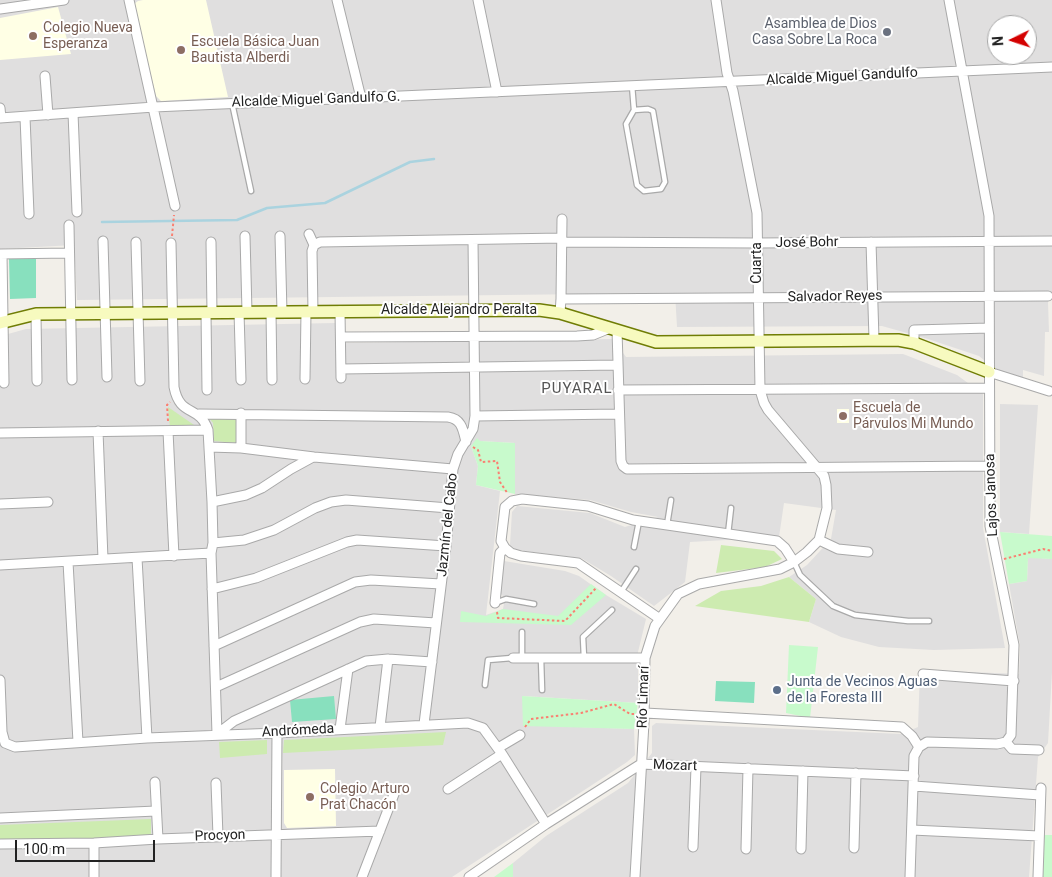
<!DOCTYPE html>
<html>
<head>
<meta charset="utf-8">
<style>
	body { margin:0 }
	#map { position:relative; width:1052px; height:877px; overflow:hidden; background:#f2efe9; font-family:Roboto,sans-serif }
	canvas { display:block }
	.north { position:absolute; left:987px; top:15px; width:50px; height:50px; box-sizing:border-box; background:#fff; border:1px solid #a7a7a7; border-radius:50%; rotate:266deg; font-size:14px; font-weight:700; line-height:20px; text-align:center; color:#222 }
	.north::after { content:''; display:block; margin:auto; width:18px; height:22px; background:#d40000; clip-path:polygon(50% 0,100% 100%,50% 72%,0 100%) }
	.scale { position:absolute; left:15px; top:840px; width:140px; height:22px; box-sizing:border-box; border:2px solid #222; border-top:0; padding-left:6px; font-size:15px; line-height:18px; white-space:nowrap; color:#222; -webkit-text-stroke:4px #fff; paint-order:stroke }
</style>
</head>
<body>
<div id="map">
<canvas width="1052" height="877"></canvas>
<div class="north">N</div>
<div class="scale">100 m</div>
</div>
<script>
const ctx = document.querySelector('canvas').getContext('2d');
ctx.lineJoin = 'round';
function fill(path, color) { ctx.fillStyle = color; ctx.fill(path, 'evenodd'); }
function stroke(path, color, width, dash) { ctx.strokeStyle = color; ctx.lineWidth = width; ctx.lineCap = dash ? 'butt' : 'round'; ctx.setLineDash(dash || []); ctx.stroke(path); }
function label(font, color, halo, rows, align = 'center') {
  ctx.font = font + ' Roboto,sans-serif'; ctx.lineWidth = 4; ctx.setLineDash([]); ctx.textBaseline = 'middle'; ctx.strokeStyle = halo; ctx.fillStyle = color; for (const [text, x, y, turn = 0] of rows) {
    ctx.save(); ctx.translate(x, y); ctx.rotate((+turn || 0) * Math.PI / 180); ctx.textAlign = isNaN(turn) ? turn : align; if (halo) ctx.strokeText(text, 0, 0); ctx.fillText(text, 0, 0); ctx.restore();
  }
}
const residential = new Path2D(`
	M0,0H1052V294L1048,302L1049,332H1045L1044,376L1023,370V379L1000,373L979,356L928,339L882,326L677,327L675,293L77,300L74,245L0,249ZM997,25H1027V55H997Z
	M335,323L336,343L613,339L626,357L903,354L957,375L983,394V528L1005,648L934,650L879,647L841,637L809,622L816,599L789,577L807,565L831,539L836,510L784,503L779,537L690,542L685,582L654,606L611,576L581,558L516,550L510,545L512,512L517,506L590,513L625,527L658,517L631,512L590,500L515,494V443L480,441L471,446L478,466L476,485L500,491L486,615L503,609L505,598L500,593L504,561L565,571L579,576L606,595L646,619L638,652V703L523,696V725L634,729L635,755L627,762L452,877H0V346L8,334L26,329Z
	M1000,404L1038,405L1029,534L1000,532Z
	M1028,557L1052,559V672L1048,743L1038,757L1029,877H513V863L546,836L628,783L652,753V726L656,723L902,734L918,727L920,670L1019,674L1020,646L1009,584L1027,581Z`);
const education = new Path2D(`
	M143,0H206L228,97L161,101L156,96L134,4L138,1Z
	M58,7L71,54L0,60V18Z
	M837,409H849V423H837Z
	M335,769L336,826L287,828L284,823V770Z`);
const grass = new Path2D(`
	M168,407L197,427L170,428Z
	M236,417L237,443L214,441L213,423L209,418Z
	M721,545L774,551L782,559L765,567L716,573Z
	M789,577L816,599L809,622L695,606L721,591L761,586Z
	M446,732L443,745L283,753L284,740Z
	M267,740V754L220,758L219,742Z
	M151,819V839L0,842V825Z`);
const park = new Path2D(`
	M477,438L480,441L515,443V494L476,485L478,466L471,446Z
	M1000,532L1052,536V559L1028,558L1027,581L1009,584Z
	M591,584L606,595L571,625L460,622L461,611L486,616L503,609L558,616Z
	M789,645L818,647L810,718L786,713Z
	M522,696L638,703L634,729L523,726Z
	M1044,835H1052V877H1043Z
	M513,863V877H494Z`);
const pitch = new Path2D(`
	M36,258V298L10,299L9,259Z
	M716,681L755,682L754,703L715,701Z
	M334,696L336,719L292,722L290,700Z`);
const stream = new Path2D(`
	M102,222L237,220L267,208L325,203L410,162L434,159`);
const path = new Path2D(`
	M172,236L174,215
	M168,421L167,405L170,402
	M473,447L478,450L481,462L497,461L500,482L508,494
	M1004,559L1043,549L1052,551
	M497,612L498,618L565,621L597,587
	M525,727L531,719L581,713L614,704L630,714H635`);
const lane = new Path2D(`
	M632,85L634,110L626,124L637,185L644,191L661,189L665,182L653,111L648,109L634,110
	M232,103L251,191
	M667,525L671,500
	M728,534L731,508
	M634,547L639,521
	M794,562L800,575L833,606L855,615L908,621H929
	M621,592L636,569
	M495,603L506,599L534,604
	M522,632V658
	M541,658L542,690
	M584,658L583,637L612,610
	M485,685L488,660L512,658`);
const street = new Path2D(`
	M129,0L175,206
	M337,0L361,98
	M478,0L497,92
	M0,9L64,0
	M45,76L48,115
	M0,108L1,118
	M73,113L77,212
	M25,117L29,214
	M0,118L154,107L1052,67
	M69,225L72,380
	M309,234L314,245L312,251L313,312
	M245,236L247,312
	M280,236L282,312
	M103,241L107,377
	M136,242L140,381
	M211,242L212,313
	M562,242L757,243L1052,241
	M871,242L874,339
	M171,243L174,387C180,418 199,404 208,430L212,502L213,543L211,553L217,734
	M314,245L320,242L562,238
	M0,254L69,253
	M2,254L4,383
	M561,299L1048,296
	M340,311L341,378
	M239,312L241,380
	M271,312L272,380
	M206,313L207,390
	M560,313L561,299L562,219
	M36,314L37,381
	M617,330L621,461L623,466L627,469L990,466
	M341,337L577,336L593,335L610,328
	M914,343V330L989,328
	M341,369L618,365
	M989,372L1049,391
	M305,379L306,312
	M618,390L989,388
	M241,413V448
	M199,414L448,417C462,419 463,430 466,442
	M475,416L619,414
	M98,431L103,559
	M168,431L174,556
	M0,433L208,430
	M209,447L241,448L314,457L453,469
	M212,502L246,495L262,488L291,469L313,457
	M0,504L48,502
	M819,540L838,549L868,552
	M213,543L244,540L274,530L315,508L331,502L346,500L449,508
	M137,558L147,738
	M68,562L78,742
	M0,565L211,553
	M212,589L256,578L347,542L357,540L446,546
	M495,603L500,553L505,548
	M660,619L578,563L521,556L511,553L505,548L501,541L505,507L512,501L522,499L588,506L633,520L777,541L785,548L794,562
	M214,646L355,582L371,580L441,584
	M513,658H645
	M923,674L1014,681
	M0,680L2,732L5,743
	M216,687L360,622L374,619L436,623
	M645,713L902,727L912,736L919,747
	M424,724L446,546L453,469L458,454L473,429L475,416L473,240
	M380,727L388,659
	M340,729L348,669
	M217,734L234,721L366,661L388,659L432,662
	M1006,742L1012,749L1039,750
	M5,743L15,747L147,738L277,733L468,723L483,728L502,754L546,824
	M498,748L520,735
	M155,782L158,839
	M216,783L218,836
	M914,786L1040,795
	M448,789L502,754
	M0,818L156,811
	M912,830L1039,836
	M94,843V877
	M0,844L94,843L158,839L380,831
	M693,847L696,767
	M854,848L856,773
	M746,849L748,768
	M801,849L803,771
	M276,877L277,733
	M362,877L396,789
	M469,877L546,824L641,764L914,776
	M635,877L644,723L645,658L655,626L678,594L699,584L780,569L794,562L807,552L819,540L827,508L826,485L824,476L768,410L764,403L760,390L757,213L733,91L727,73L716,0
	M910,877L914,756L919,747L927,742L997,744L1006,742L1011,735L1014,645L990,526L989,216L949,0
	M1038,877L1041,788`);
const secondary = new Path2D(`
	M0,323L36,314L539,310L560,313L656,342L898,340L914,343L989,372`);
const markers = [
	[887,32,5,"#6b7280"],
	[33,36,5,"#8d6e63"],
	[181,50,5,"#8d6e63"],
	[843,416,5,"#8d6e63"],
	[777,690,5,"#5c6f8a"],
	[310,797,5,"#8d6e63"]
];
const worshipNames = [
	["Asamblea de Dios",877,24],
	["Casa Sobre La Roca",877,40]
];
const educationNames = [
	["Colegio Nueva",43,28],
	["Esperanza",43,44],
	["Escuela Básica Juan",191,42],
	["Bautista Alberdi",191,58],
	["Escuela de",853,408],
	["Párvulos Mi Mundo",853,424],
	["Colegio Arturo",320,789],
	["Prat Chacón",320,805]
];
const streetNames = [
	["Alcalde Miguel Gandulfo",842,77,-3],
	["Alcalde Miguel Gandulfo G.",316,100,-2],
	["José Bohr",807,243,-1],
	["Cuarta",757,263,-90],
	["Salvador Reyes",835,297,-1],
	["Alcalde Alejandro Peralta",459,310],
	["Lajos Janosa",992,495,-92],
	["Jazmín del Cabo",448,525,-84],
	["Río Limarí",644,697,-88],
	["Andrómeda",298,731,-3],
	["Mozart",675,766,2],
	["Procyon",220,836,-2]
];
const serviceNames = [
	["Junta de Vecinos Aguas",787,682],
	["de la Foresta III",787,698]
];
const neighbourhoodNames = [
	["PUYARAL",577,389]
];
fill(residential, '#e0dfdf');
fill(education, '#ffffe5');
fill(grass, '#cdebb0');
fill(park, '#c8facc');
fill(pitch, '#88e0be');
stroke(stream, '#aad3df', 2.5);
stroke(lane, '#a9a9a9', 7);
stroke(street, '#a9a9a9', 11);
stroke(secondary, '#707d05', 14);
stroke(path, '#fa8072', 2, [2.5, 2.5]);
stroke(lane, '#fff', 4.5);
stroke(street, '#fff', 9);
stroke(secondary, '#f7fabf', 11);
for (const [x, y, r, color] of markers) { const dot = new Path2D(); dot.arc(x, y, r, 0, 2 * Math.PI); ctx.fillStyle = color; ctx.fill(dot); stroke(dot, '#fff', 2); }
label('14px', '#5b616d', '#fff', worshipNames, 'right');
label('14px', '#785e54', '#fff', educationNames, 'left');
label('14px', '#222', '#fff', streetNames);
label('14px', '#4e5e75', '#fff', serviceNames, 'left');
ctx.letterSpacing = '1px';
label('15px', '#555', '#fff', neighbourhoodNames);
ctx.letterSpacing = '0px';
</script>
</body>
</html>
